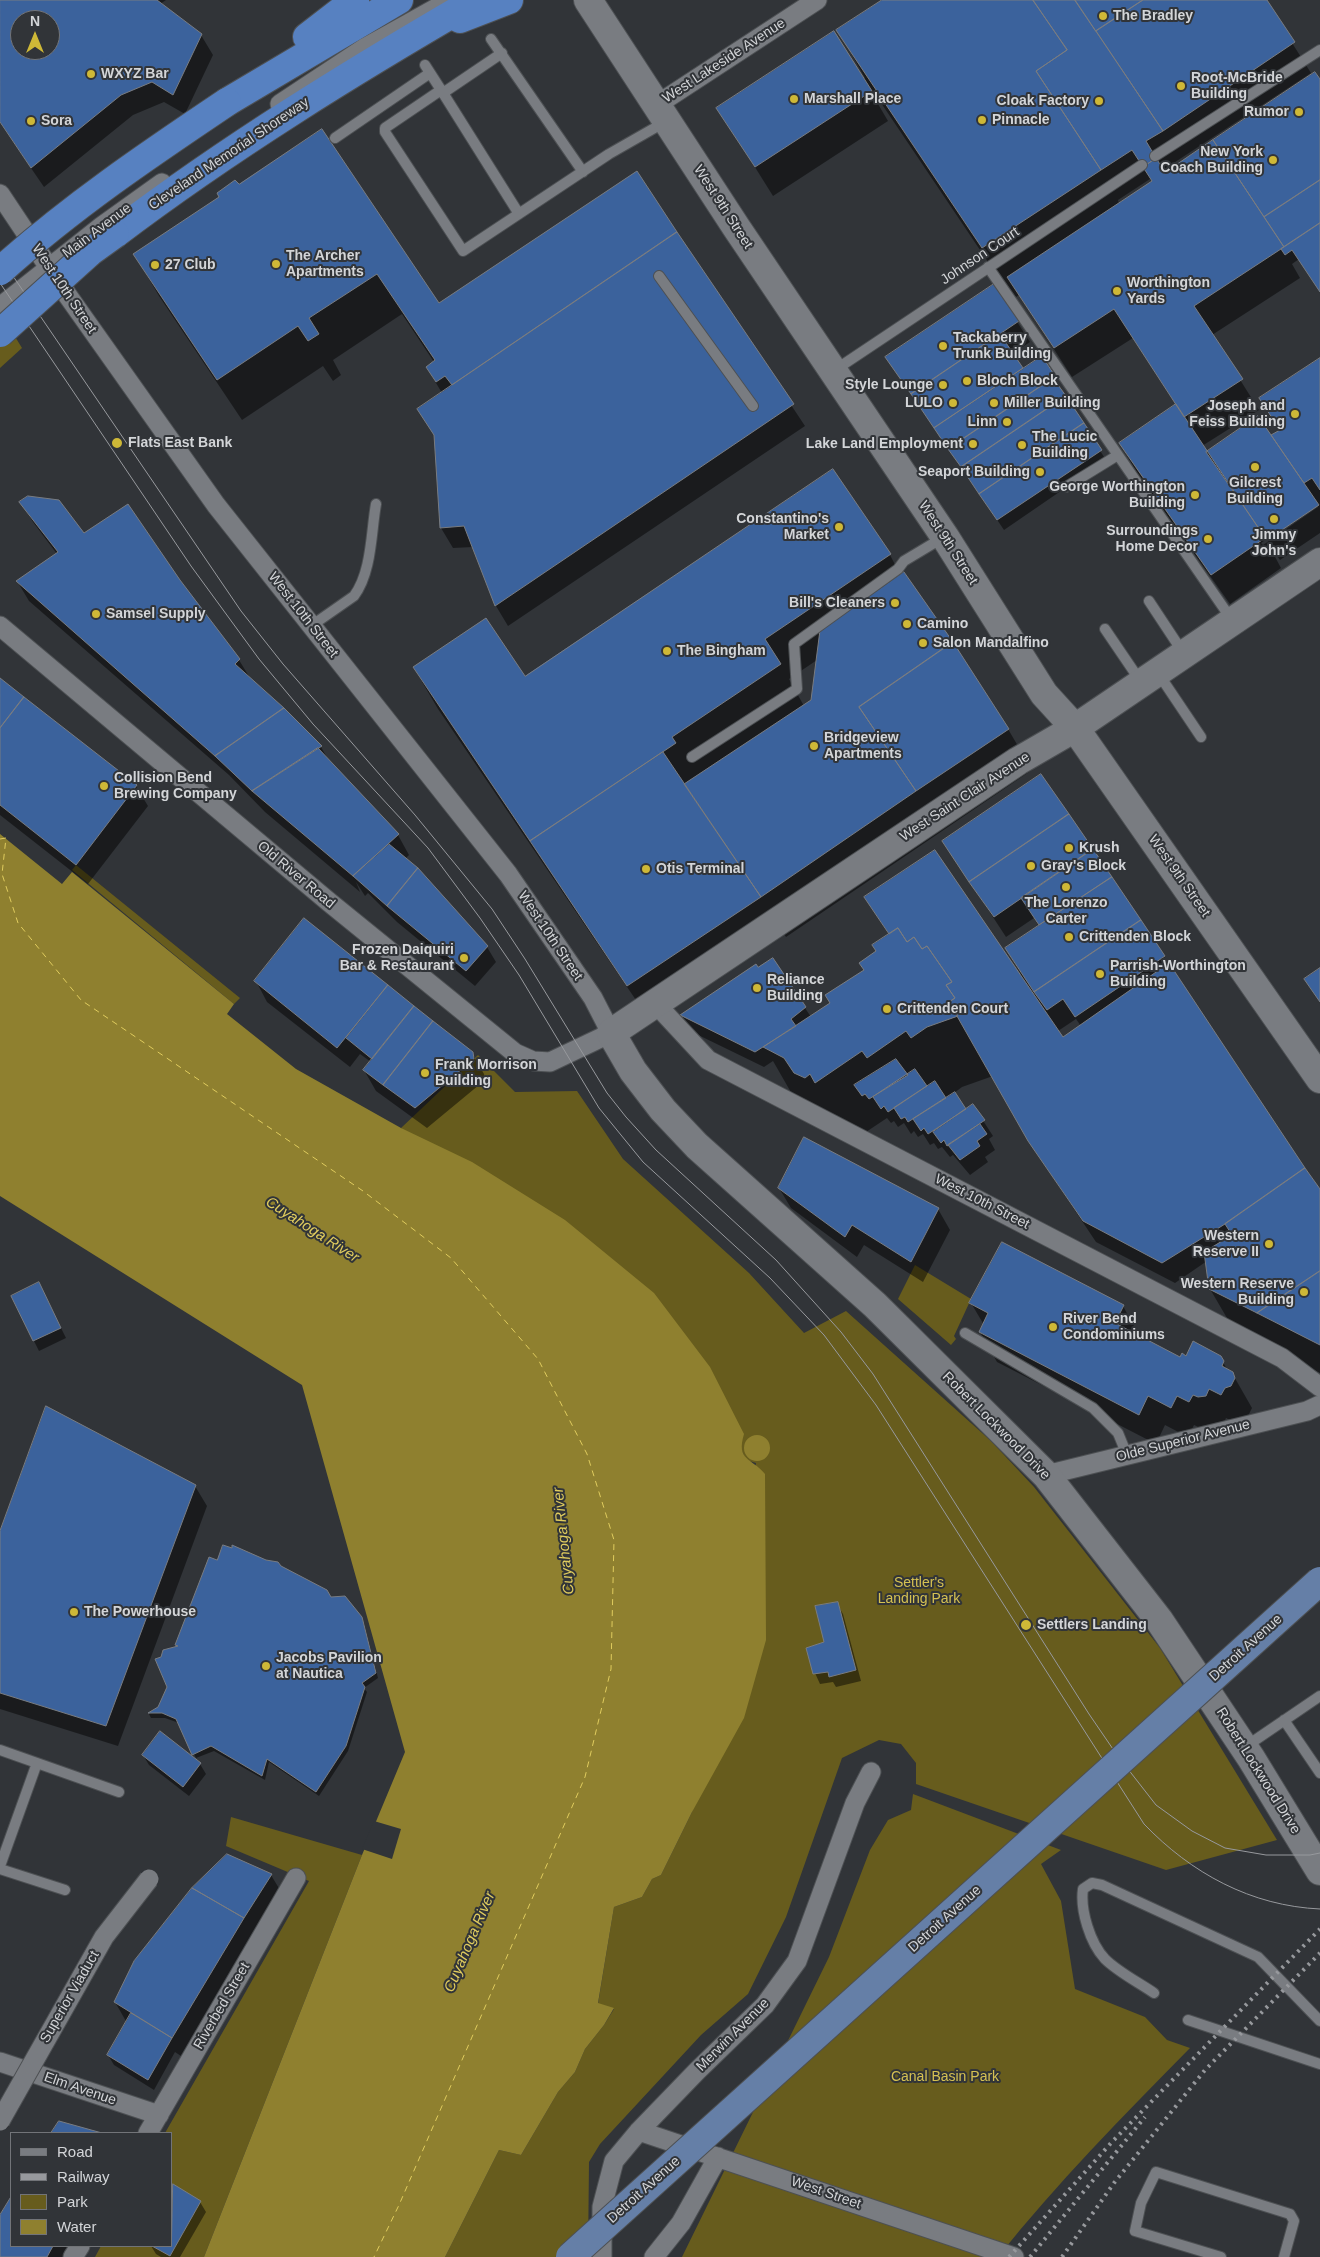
<!DOCTYPE html>
<html>
<head>
<meta charset="utf-8">
<style>
	body { margin:0 }
	#map { position:relative; width:1320px; height:2257px; overflow:hidden; background:#313438; font-family:Helvetica,sans-serif }
	canvas { display:block }
	.legend { position:absolute; left:10px; top:2132px; width:162px; height:115px; box-sizing:border-box; background:#313438; border:1px solid #727478; margin:0; padding:6px 9px; list-style:none; font-size:15px; color:#d3d5d8 }
	.legend li { display:flex; align-items:center; gap:10px; height:25px }
	.legend b { width:25px; border:1px solid #727478 }
	.north { position:absolute; left:10px; top:10px; width:50px; height:50px; box-sizing:border-box; background:#313438; border:1px solid #727478; border-radius:50%; rotate:0deg; font-size:14px; font-weight:700; line-height:20px; text-align:center; color:#d3d5d8 }
	.north::after { content:''; display:block; margin:auto; width:18px; height:22px; background:#ceb837; clip-path:polygon(50% 0,100% 100%,50% 72%,0 100%) }
</style>
</head>
<body>
<div id="map">
<canvas width="1320" height="2257"></canvas>
<ul class="legend">
<li><b style="height:6px;background:#797c81"></b>Road</li>
<li><b style="height:6px;background:#97999d"></b>Railway</li>
<li><b style="height:14px;background:#675c1d"></b>Park</li>
<li><b style="height:14px;background:#8f802f"></b>Water</li>
</ul>
<div class="north">N</div>
</div>
<script>
const ctx = document.querySelector('canvas').getContext('2d');
ctx.lineJoin = 'round';
function fill(path, color) { ctx.fillStyle = color; ctx.fill(path, 'evenodd'); }
function stroke(path, color, width, dash) { ctx.strokeStyle = color; ctx.lineWidth = width; ctx.lineCap = dash ? 'butt' : 'round'; ctx.setLineDash(dash || []); ctx.stroke(path); }
function label(font, color, halo, rows, align = 'center') {
  ctx.font = font + ' Helvetica,sans-serif'; ctx.lineWidth = 4; ctx.setLineDash([]); ctx.textBaseline = 'middle'; ctx.strokeStyle = halo; ctx.fillStyle = color; for (const [text, x, y, turn = 0] of rows) {
    ctx.save(); ctx.translate(x, y); ctx.rotate((+turn || 0) * Math.PI / 180); ctx.textAlign = isNaN(turn) ? turn : align; if (halo) ctx.strokeText(text, 0, 0); ctx.fillText(text, 0, 0); ctx.restore();
  }
}
const green = new Path2D(`
	M14,335L22,348L0,368V345Z
	M76,865L240,998L234,1004L72,870Z
	M478,1055L515,1092L577,1091L623,1159L749,1273L804,1333L846,1311L991,1441L1034,1487L1160,1648L1277,1840L1166,1870L916,1784V1763L901,1744L879,1740L842,1758L786,1917L748,1994L701,2035L600,2144L589,2162L588,2257H445L499,2150L521,2155L558,2092L575,2072L585,2049L604,2025L614,2009L598,2004L614,1907L642,1897L652,1879L661,1875L692,1812L756,1463L746,1460L740,1447L401,1128Z
	M915,1265L971,1299L954,1336L956,1339L951,1345L898,1299Z
	M913,1794L1061,1850L1041,1864L1061,1901L1075,1989L1145,2017L1167,2040L1190,2048C1123,2116 1057,2183 998,2257H682L829,1957L870,1850L888,1820L911,1810Z
	M231,1817L362,1855L204,2257H95L101,2246H171V2133H165L309,1881L226,1846Z`);
const water = new Path2D(`
	M0,834L62,884L72,872L234,1004L227,1014L296,1069L401,1128L472,1162L565,1220L654,1293L710,1367L744,1434C736,1461 751,1457 765,1474L766,1640L744,1718L692,1812L661,1875L652,1879L642,1897L614,1907L598,2003L614,2008L604,2025L585,2049L575,2072L558,2092L521,2155L499,2150L445,2257H204L362,1855L405,1752L302,1385L0,1196Z
	M744 1448a13 13 0 1 1 26 0a13 13 0 1 1-26 0Z`);
const pier = new Path2D(`
	M374,1821L401,1829L392,1859L362,1849Z`);
const shadow = new Path2D(`
	M0,0H166L160,4L201,35L213,55L185,114L164,102L133,115L44,187L0,123ZM20,20H50V50H20Z
	M884,0H1265L1311,73L1163,170L1165,173L1320,81V291L1299,259L1292,264L1300,278L1212,335L1259,410L1202,446L1207,453L1271,437L1280,431L1261,399L1320,360V533L1280,560L1274,552L1273,553L1281,568L1230,604L1137,473L1120,443L1176,405L1133,338L1072,377L1019,295L1013,299L873,91L871,92L888,121L773,196L718,108L865,78L838,30ZM1150,179L1152,182L1119,204L1118,200ZM1318,504V507L1263,545L1261,543Z
	M637,173L805,426L508,626L496,606L473,547L453,548L441,528L436,438L418,409L442,393L427,368L434,362L402,314L333,360L341,375L333,381L323,366L242,420L159,296L135,255L221,197L218,193L439,304Z
	M994,286L1030,342L1012,354L1023,370L1053,377L1106,460L1004,530L887,357Z
	M21,502L179,581L239,660L250,678L321,747L329,761L398,835L409,855L405,859L487,947L496,962L475,986L397,922L368,893L365,896L356,882L360,892L265,812L229,775L29,601L17,581L57,554L33,522Z
	M890,555L901,576L1008,729L1032,770L786,937L772,917L640,1006L438,709L414,668L525,677ZM817,660L812,701L804,706L789,679Z
	M0,680L136,786L148,806L88,884L0,815Z
	M944,842L1111,877L1320,1192V1373L1234,1330L1210,1289L1207,1261L1175,1283L1096,1242L1042,1161L993,1076L962,1087L954,1093L965,1111L973,1105L993,1136L989,1139L995,1150L985,1157L988,1162L970,1175L953,1155L950,1157L942,1147L938,1149L934,1143L930,1145L923,1134L918,1137L914,1131L911,1134L904,1123L898,1127L894,1121L891,1123L887,1118L851,1142L800,1108L773,1061L764,1067L690,1031L682,1016L773,960L811,1017L831,1004L865,971L889,935L865,898L1021,974L1006,949L1039,927L1034,918L1006,937ZM1076,1019L1081,1026L1063,1038L1058,1031Z
	M305,920L472,1053L484,1074L485,1080L427,1128L376,1091L364,1070L371,1062L360,1054L350,1067L267,1002L256,981Z
	M779,1188L938,1209L950,1230L923,1282L864,1245L857,1257L791,1208Z
	M44,1294L66,1338L39,1351L34,1341Z
	M971,1303L1123,1306L1140,1337L1180,1359L1220,1357L1228,1371L1232,1373L1252,1408L1248,1416L1242,1418L1238,1424L1226,1418L1223,1425L1216,1427L1210,1424L1207,1431L1194,1425L1188,1437L1165,1425L1156,1444L997,1362L980,1332L984,1325Z
	M195,1486L207,1506L118,1746L0,1709V1534Z
	M218,1561L280,1567L361,1617L364,1623L378,1678L364,1688L367,1692L348,1751L319,1796L269,1762L265,1780L214,1751L196,1758L179,1723L165,1718H151L149,1714L159,1708L169,1687L178,1647L176,1645Z
	M837,1604L843,1614L861,1681L836,1687L833,1682L820,1684L815,1673Z
	M143,1755L200,1764L206,1774L189,1796L149,1765Z
	M271,1875L280,1890L184,2058L175,2052L154,2090L114,2065L108,2055L127,2023L115,2002Z
	M173,2186L200,2202L206,2212L180,2257H161L156,2254L151,2246H171V2190Z
	M11,2199V2246H86L80,2257H0V2217Z`);
const ferry = new Path2D(`
	M0,839L6,838L2,874L18,923L81,1000L363,1191L451,1258L538,1359L587,1454L614,1540L611,1669L585,1777L399,2205L374,2257`);
const building = new Path2D(`
	M0,0H157L202,34L173,95L152,82L121,95L31,168L0,122ZM20,20H50V50H20Z
	M882,0H1033L1067,50L1036,71L1101,170L982,248L836,30Z
	M1033,0H1075L1163,131L1146,141L1156,158L1143,167L1132,150L1101,170L1036,71L1067,50Z
	M1075,0H1143L1096,31Z
	M1143,0H1267L1295,42L1163,131L1096,31Z
	M834,31L872,91L755,167L716,108Z
	M1315,72L1320,79V180L1264,217L1213,140Z
	M322,129L439,303L637,171L677,232L452,385L445,376L436,382L426,367L435,360L377,274L309,318L319,334L308,341L298,326L217,380L133,254L219,197L217,193L235,180L239,184Z
	M1213,140L1284,247L1194,306L1243,379L1184,417L1114,309L1054,348L1007,277L1152,181L1143,167L1156,158L1165,172Z
	M1320,180V223L1284,247L1264,217Z
	M1320,223V292L1292,250L1285,255L1281,249Z
	M677,232L794,404L495,606L464,526L440,528L434,435L417,409Z
	M994,284L1019,321L911,394L885,357Z
	M1000,334L1023,368L934,428L911,394Z
	M1042,356L1055,376L1053,378L948,449L934,428Z
	M1320,358V490L1312,478L1304,483L1271,435L1280,430L1259,398Z
	M1053,378L1066,396L961,467L948,449Z
	M1066,396L1084,423L979,494L961,467Z
	M1176,404L1265,538L1211,575L1119,443Z
	M1258,416L1319,505L1267,540L1206,452Z
	M1084,423L1102,450L997,520L979,494Z
	M833,469L891,554L765,639L781,664L672,737L676,743L530,841L413,667L486,618L525,676Z
	M28,496L59,500L84,533L128,504L180,580L240,659L235,664L284,708L215,756L16,581L58,552L19,502Z
	M904,572L953,642L859,707L916,791L761,897L684,784L811,700L820,630Z
	M953,642L1009,729L916,791L859,707Z
	M0,678L24,697L0,728Z
	M24,697L137,785L76,865L0,805V728Z
	M284,708L322,746L252,791L215,756Z
	M318,748L399,834L353,876L252,791Z
	M663,752L761,897L627,986L530,841Z
	M1041,774L1069,814L969,882L942,841Z
	M1069,814L1093,849L994,917L969,882Z
	M389,844L418,868L387,906L353,876Z
	M1093,849L1112,877L1039,925L1021,898Z
	M935,850L1063,1037L1169,963L1305,1168L1225,1224L1162,1263L1083,1221L1028,1141L949,1002L955,998L946,985L952,982L927,946L922,949L914,937L907,942L898,928L889,934L864,897Z
	M418,868L488,946L466,971L387,906Z
	M1112,877L1141,920L1034,992L1005,948Z
	M304,918L388,985L337,1048L254,981Z
	M1141,920L1165,956L1075,1017L1063,999L1047,1010L1034,992Z
	M898,928L907,942L914,937L922,949L927,946L952,982L946,985L955,998L949,1002L958,1016L927,1027L911,1038L906,1031L867,1058L862,1051L815,1083L810,1074L805,1078L794,1073L784,1058L763,1047L830,1003L825,995L864,970L859,963L876,951L872,945Z
	M773,958L806,1007L791,1019L796,1026L755,1052L680,1015L756,964L758,967Z
	M1320,968V1002L1304,979Z
	M388,985L414,1006L372,1059L346,1038Z
	M414,1006L433,1021L383,1085L363,1070Z
	M433,1021L473,1052L474,1059L415,1108L383,1085Z
	M896,1059L908,1075L869,1099L865,1094L862,1096L854,1085Z
	M915,1069L927,1086L888,1112L884,1106L881,1109L873,1097Z
	M935,1081L946,1098L908,1122L905,1117L901,1119L894,1108Z
	M955,1092L966,1109L928,1134L924,1128L921,1131L913,1119Z
	M973,1104L985,1120L947,1146L944,1140L941,1143L933,1132Z
	M980,1124L987,1134L977,1141L980,1146L960,1160L948,1145Z
	M804,1137L939,1208L911,1262L852,1225L845,1237L778,1188Z
	M1305,1168L1320,1189V1271L1257,1313L1209,1289L1204,1252L1232,1235L1225,1224Z
	M1002,1242L1124,1305L1115,1323L1180,1357L1182,1353L1186,1356L1193,1341L1221,1356L1224,1361L1222,1366L1233,1372L1235,1378L1231,1386L1225,1388L1221,1395L1209,1389L1206,1396L1198,1397L1193,1395L1189,1402L1177,1396L1171,1408L1148,1396L1139,1415L979,1332L988,1313L969,1303Z
	M1320,1271V1345L1257,1313Z
	M39,1282L61,1328L33,1341L11,1296Z
	M46,1406L196,1485L106,1726L0,1693V1531Z
	M223,1545L232,1548V1545L266,1560L278,1562L281,1566L327,1590L331,1597L345,1596L362,1617L376,1673L362,1683L365,1687L346,1746L316,1792L267,1759L262,1776L211,1746L192,1755L176,1719L162,1713H148L158,1707L167,1687L155,1659L161,1657L163,1650L178,1646L175,1645L209,1557L217,1560Z
	M838,1602L856,1670L829,1677L828,1672L813,1674L806,1648L824,1642L815,1606Z
	M160,1731L201,1763L183,1787L142,1755Z
	M227,1854L272,1874L244,1918L192,1888Z
	M192,1888L244,1918L172,2038L114,2002L134,1961Z
	M131,2013L172,2038L148,2080L107,2055Z
	M59,2121L102,2133H51Z
	M173,2184L201,2201L170,2256L152,2246H171Z
	M11,2197V2246H53L47,2257H0V2215Z`);
const lane = new Path2D(`
	M491,39L583,172
	M502,53L443,93L519,214
	M425,65L443,93
	M441,90L385,128V132L463,251L609,154L665,122
	M335,138L430,73
	M1155,156L1320,50
	M988,267L1232,620
	M659,276L753,406
	M835,370L1142,165
	M1066,487L1118,455
	M1149,601L1184,654
	M311,626L354,596C372,572 371,532 376,504
	M1105,629L1141,682
	M1158,673L1201,737
	M692,757L797,689L794,644L898,569L904,561L944,537
	M965,1333L1093,1408L1118,1433L1127,1455
	M1284,1720L1320,1773
	M1245,1747L1320,1696
	M0,1750L119,1792
	M0,1866L37,1763
	M0,1869L65,1890
	M1154,1993C1138,1982 1118,1972 1105,1959C1090,1943 1080,1910 1083,1889L1092,1883L1102,1885L1258,1957L1320,2021
	M1188,2020L1320,2064
	M1221,2257L1135,2231L1141,2203L1156,2172L1290,2214L1294,2221L1284,2257`);
const street = new Path2D(`
	M280,104L366,47L449,1
	M655,106L817,0
	M0,194L68,296L216,505L508,874L593,998L611,1033L550,1062L533,1061L515,1053L329,902L0,626
	M0,307L102,226L162,183
	M655,1003L708,1060L1282,1358L1320,1387
	M1046,1475L1307,1411L1320,1405
	M0,2062L159,2115
	M639,2131L1014,2257
	M148,2133L296,1878
	M73,2257L80,2246
	M602,2257V2207L614,2161L639,2131L697,2071L765,2005L797,1961L855,1803L871,1772
	M654,2257L681,2223L718,2157`);
const secondary = new Path2D(`
	M588,0L736,227L945,537L1044,694L1075,728L1320,1079
	M1320,562L1075,728L1018,761L611,1033L633,1071L663,1110L697,1146L875,1305L1046,1475L1159,1620L1251,1758L1320,1871`);
const highway = new Path2D(`
	M460,19L509,0
	M307,37L355,0
	M227,102L399,0
	M115,234C230,147 352,72 476,0`);
const tram = new Path2D(`
	M0,257L241,611L283,664L415,815L492,909L525,959L607,1093L626,1117L656,1150L776,1260L841,1332L873,1374L1089,1714L1117,1755L1156,1805L1192,1831L1225,1848L1266,1855H1310L1320,1853
	M0,283L191,566L259,659L313,724L428,848L480,918L519,975L599,1108L643,1162L770,1278L824,1335L876,1405L1144,1824C1191,1873 1251,1906 1320,1909`);
const rail = new Path2D(`
	M1009,2257L1111,2143L1320,1929
	M1030,2257L1145,2117
	M1062,2257L1114,2183L1205,2070L1320,1953`);
const streetBridge = new Path2D(`
	M0,2121L104,1937L149,1879`);
const primaryBridge = new Path2D(`
	M570,2257L1320,1581`);
const highwayBridge = new Path2D(`
	M0,271C71,207 148,155 227,102
	M0,333L90,252L115,234`);
const markers = [
	[1103,16,5,"#ceb837"],
	[91,74,5,"#ceb837"],
	[1181,86,5,"#ceb837"],
	[794,99,5,"#ceb837"],
	[1099,101,5,"#ceb837"],
	[1299,112,5,"#ceb837"],
	[982,120,5,"#ceb837"],
	[31,121,5,"#ceb837"],
	[1273,160,5,"#ceb837"],
	[276,264,5,"#ceb837"],
	[155,265,5,"#ceb837"],
	[1117,291,5,"#ceb837"],
	[943,346,5,"#ceb837"],
	[967,381,5,"#ceb837"],
	[943,385,5,"#ceb837"],
	[953,403,5,"#ceb837"],
	[994,403,5,"#ceb837"],
	[1295,414,5,"#ceb837"],
	[1007,422,5,"#ceb837"],
	[117,443,6,"#ceb837"],
	[973,444,5,"#ceb837"],
	[1022,445,5,"#ceb837"],
	[1255,467,5,"#ceb837"],
	[1040,472,5,"#ceb837"],
	[1195,495,5,"#ceb837"],
	[1274,519,5,"#ceb837"],
	[839,527,5,"#ceb837"],
	[1208,539,5,"#ceb837"],
	[895,603,5,"#ceb837"],
	[96,614,5,"#ceb837"],
	[907,624,5,"#ceb837"],
	[923,643,5,"#ceb837"],
	[667,651,5,"#ceb837"],
	[814,746,5,"#ceb837"],
	[104,786,5,"#ceb837"],
	[1069,848,5,"#ceb837"],
	[1031,866,5,"#ceb837"],
	[646,869,5,"#ceb837"],
	[1066,887,5,"#ceb837"],
	[1069,937,5,"#ceb837"],
	[464,958,5,"#ceb837"],
	[1100,974,5,"#ceb837"],
	[757,988,5,"#ceb837"],
	[887,1009,5,"#ceb837"],
	[425,1073,5,"#ceb837"],
	[1269,1244,5,"#ceb837"],
	[1304,1292,5,"#ceb837"],
	[1053,1327,5,"#ceb837"],
	[74,1612,5,"#ceb837"],
	[1026,1625,6,"#ceb837"],
	[266,1666,5,"#ceb837"]
];
const poiNames = [
	["The Bradley",1113,16],
	["WXYZ Bar",101,74],
	["Root-McBride",1191,78],
	["Building",1191,94],
	["Marshall Place",804,99],
	["Cloak Factory",1089,101,"right"],
	["Rumor",1289,112,"right"],
	["Pinnacle",992,120],
	["Sora",41,121],
	["New York",1263,152,"right"],
	["Coach Building",1263,168,"right"],
	["The Archer",286,256],
	["Apartments",286,272],
	["27 Club",165,265],
	["Worthington",1127,283],
	["Yards",1127,299],
	["Tackaberry",953,338],
	["Trunk Building",953,354],
	["Bloch Block",977,381],
	["Style Lounge",933,385,"right"],
	["LULO",943,403,"right"],
	["Miller Building",1004,403],
	["Joseph and",1285,406,"right"],
	["Feiss Building",1285,422,"right"],
	["Linn",997,422,"right"],
	["The Lucic",1032,437],
	["Building",1032,453],
	["Flats East Bank",128,443],
	["Lake Land Employment",963,444,"right"],
	["Seaport Building",1030,472,"right"],
	["Gilcrest",1255,483,"center"],
	["Building",1255,499,"center"],
	["George Worthington",1185,487,"right"],
	["Building",1185,503,"right"],
	["Constantino's",829,519,"right"],
	["Market",829,535,"right"],
	["Surroundings",1198,531,"right"],
	["Home Decor",1198,547,"right"],
	["Jimmy",1274,535,"center"],
	["John's",1274,551,"center"],
	["Bill's Cleaners",885,603,"right"],
	["Samsel Supply",106,614],
	["Camino",917,624],
	["Salon Mandalfino",933,643],
	["The Bingham",677,651],
	["Bridgeview",824,738],
	["Apartments",824,754],
	["Collision Bend",114,778],
	["Brewing Company",114,794],
	["Krush",1079,848],
	["Gray's Block",1041,866],
	["Otis Terminal",656,869],
	["The Lorenzo",1066,903,"center"],
	["Carter",1066,919,"center"],
	["Crittenden Block",1079,937],
	["Frozen Daiquiri",454,950,"right"],
	["Bar & Restaurant",454,966,"right"],
	["Parrish-Worthington",1110,966],
	["Building",1110,982],
	["Reliance",767,980],
	["Building",767,996],
	["Crittenden Court",897,1009],
	["Frank Morrison",435,1065],
	["Building",435,1081],
	["Western",1259,1236,"right"],
	["Reserve II",1259,1252,"right"],
	["Western Reserve",1294,1284,"right"],
	["Building",1294,1300,"right"],
	["River Bend",1063,1319],
	["Condominiums",1063,1335],
	["The Powerhouse",84,1612],
	["Settlers Landing",1037,1625],
	["Jacobs Pavilion",276,1658],
	["at Nautica",276,1674]
];
const streetNames = [
	["West Lakeside Avenue",724,61,-33],
	["Cleveland Memorial Shoreway",229,154,-34],
	["West 9th Street",723,207,57],
	["Main Avenue",97,231,-37],
	["Johnson Court",980,256,-34],
	["West 10th Street",64,289,56],
	["West 9th Street",948,543,57],
	["West 10th Street",303,615,52],
	["West Saint Clair Avenue",965,797,-33],
	["Old River Road",296,875,40],
	["West 9th Street",1179,876,55],
	["West 10th Street",550,936,56],
	["West 10th Street",982,1202,27],
	["Robert Lockwood Drive",996,1426,45],
	["Olde Superior Avenue",1183,1441,-14],
	["Detroit Avenue",1246,1648,-42],
	["Robert Lockwood Drive",1258,1771,58],
	["Detroit Avenue",945,1919,-42],
	["Superior Viaduct",70,1997,-60],
	["Riverbed Street",222,2006,-60],
	["Merwin Avenue",733,2035,-45],
	["Elm Avenue",80,2089,19],
	["Detroit Avenue",644,2190,-42],
	["West Street",826,2193,19]
];
const parkNames = [
	["Settler's",919,1583],
	["Landing Park",919,1599],
	["Canal Basin Park",945,2077]
];
const waterNames = [
	["Cuyahoga River",312,1230,33],
	["Cuyahoga River",564,1541,-96],
	["Cuyahoga River",470,1942,-67]
];
fill(green, '#675c1d');
fill(water, '#8f802f');
fill(pier, '#313438');
fill(shadow, '#0007');
stroke(ferry, '#e0cc5e', 1, [6, 5]);
fill(building, '#3b629c');
stroke(building, '#797c81', 1);
stroke(lane, '#4d5053', 12);
stroke(street, '#4d5053', 21);
stroke(secondary, '#4d5053', 30);
stroke(highway, '#4d5053', 30);
stroke(lane, '#797c81', 10);
stroke(street, '#797c81', 19);
stroke(secondary, '#797c81', 28);
stroke(highway, '#5781c1', 28);
stroke(tram, '#97999d', 1);
stroke(rail, '#97999d', 4, [2.5, 5]);
stroke(streetBridge, '#4d5053', 21, []);
stroke(primaryBridge, '#4d5053', 30, []);
stroke(highwayBridge, '#4d5053', 30, []);
stroke(streetBridge, '#797c81', 19);
stroke(primaryBridge, '#657fa7', 28);
stroke(highwayBridge, '#5781c1', 28);
for (const [x, y, r, color] of markers) { const dot = new Path2D(); dot.arc(x, y, r, 0, 2 * Math.PI); ctx.fillStyle = color; ctx.fill(dot); stroke(dot, '#313438', 2); }
label('bold 14px', '#d3d5d8', '#313438', poiNames, 'left');
label('14px', '#d3d5d8', '#313438', streetNames);
label('14px', '#d5c152', '#313438', parkNames);
label('italic 15px', '#e0cc5e', '#313438', waterNames);
</script>
</body>
</html>
